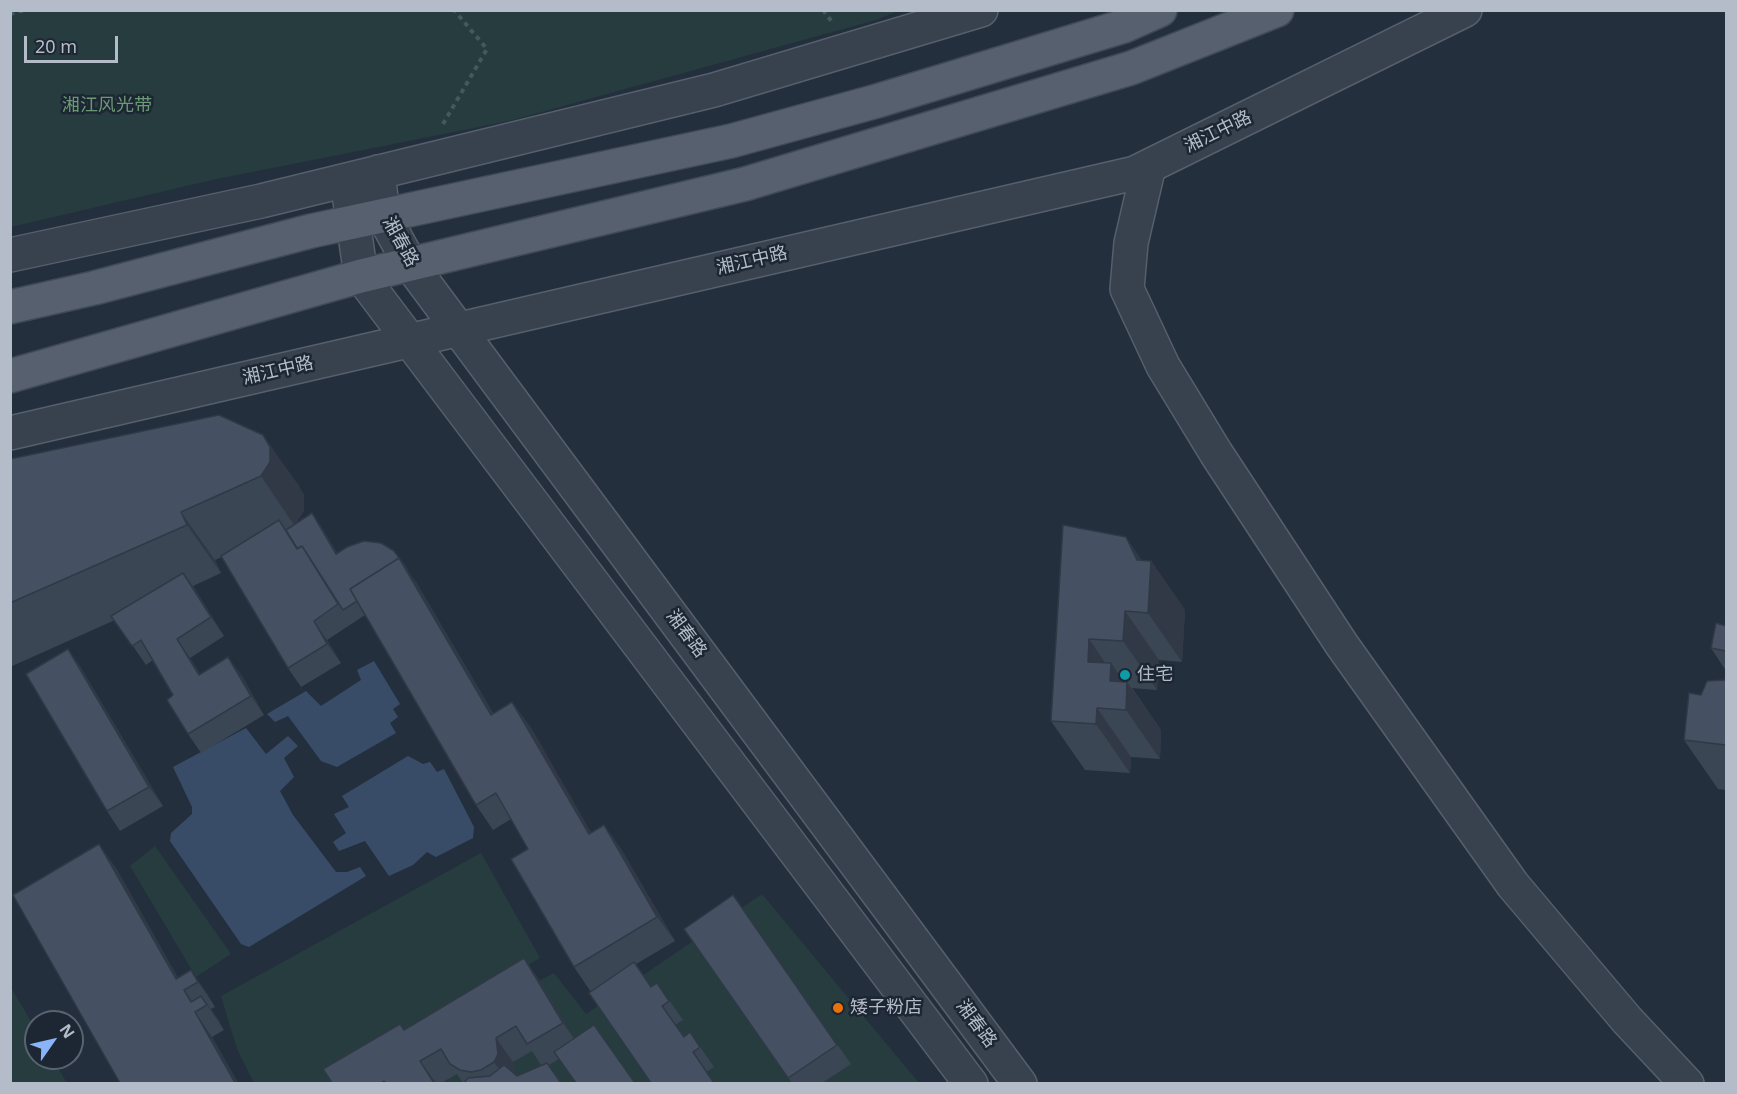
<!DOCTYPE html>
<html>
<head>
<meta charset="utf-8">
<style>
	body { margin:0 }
	#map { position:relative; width:1737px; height:1094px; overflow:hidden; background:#242f3e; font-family:"Noto Sans",sans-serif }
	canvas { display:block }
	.frame { position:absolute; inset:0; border:12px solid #b4bcc9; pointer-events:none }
	.north { position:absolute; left:24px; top:1010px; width:60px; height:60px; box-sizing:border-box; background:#1d2633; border:2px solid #59626f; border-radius:50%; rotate:56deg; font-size:16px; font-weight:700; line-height:24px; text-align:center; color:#b4bcc9 }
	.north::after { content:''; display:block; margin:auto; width:21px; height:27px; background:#8ab4f8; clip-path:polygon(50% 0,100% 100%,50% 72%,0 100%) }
	.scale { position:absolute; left:24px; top:36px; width:94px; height:27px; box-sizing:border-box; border:3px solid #b4bcc9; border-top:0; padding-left:8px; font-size:18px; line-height:21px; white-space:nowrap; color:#b4bcc9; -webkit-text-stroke:4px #1d2633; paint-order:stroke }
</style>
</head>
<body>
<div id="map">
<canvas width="1737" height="1094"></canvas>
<div class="frame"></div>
<div class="north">N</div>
<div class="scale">20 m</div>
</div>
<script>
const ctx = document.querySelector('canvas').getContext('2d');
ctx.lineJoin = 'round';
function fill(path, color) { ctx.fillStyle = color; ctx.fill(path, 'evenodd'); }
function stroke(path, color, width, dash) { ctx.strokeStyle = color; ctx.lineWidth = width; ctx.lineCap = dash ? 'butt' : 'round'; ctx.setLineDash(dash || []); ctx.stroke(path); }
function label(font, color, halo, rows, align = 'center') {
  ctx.font = font + ' "Noto Sans","Noto Sans SC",sans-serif'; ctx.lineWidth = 5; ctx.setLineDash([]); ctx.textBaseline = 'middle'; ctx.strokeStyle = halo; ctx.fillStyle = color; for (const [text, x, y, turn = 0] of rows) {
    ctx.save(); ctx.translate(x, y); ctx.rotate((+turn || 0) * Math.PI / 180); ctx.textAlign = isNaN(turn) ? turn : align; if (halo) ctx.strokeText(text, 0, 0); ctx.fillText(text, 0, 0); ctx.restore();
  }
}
const green = new Path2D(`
	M10,11L11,10L898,11L876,20L509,121L212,180L11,227Z
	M155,846L231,954L196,977L130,866Z
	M481,853L540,958L340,1073L339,1083H254L237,1049L221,996Z
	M762,894L919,1083L351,1084L352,1077L554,973L586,1014Z
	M12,989L36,1030V1058H52L67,1083H11L10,990Z`);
const water = new Path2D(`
	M374,661L400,704L393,709L398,717L390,723L396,733L337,767L321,761L288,716L275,722L267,714L306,691L321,706L361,680L357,670Z
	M246,728L266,754L288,736L298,746L284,758L294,777L280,791L293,815L336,872H347L360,867L366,876L249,947L241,944L170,841L171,833L192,814V807L173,767Z
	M408,756L423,764L430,762L437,772L444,769L474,827L473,838L436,857L427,852L413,865L389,876L365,841L339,851L333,842L346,833L334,814L349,807L342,796Z`);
const path = new Path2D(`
	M823,10L832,22
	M10,14L25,10
	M443,124L487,49L454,10`);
const minor = new Path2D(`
	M1149,166L1131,243L1127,289L1163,366L1216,453L1342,645L1513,885L1627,1020L1687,1084
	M378,172L383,215L410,264L1020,1084
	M347,180L361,276L971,1084
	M10,255L261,201L714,90L981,10
	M10,433L1135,173L1465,10`);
const major = new Path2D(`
	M10,307L94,288L311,231L731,141L877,101L1124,26L1160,10
	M10,376L361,276L745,184L1131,68L1277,10`);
const wall = new Path2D(`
	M219,415L297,483L304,495V511L295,524L312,513L337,553L416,582L493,713L530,726L591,833L604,825L621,849L675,941L636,964L651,986L657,983L683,1020L675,1025L684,1037L690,1032L714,1067L706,1072L591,992L574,967L528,849L511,819L493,830L476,805L365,615L327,640L341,663L301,687L288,668L222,557L215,560L221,573L193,586L224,636L190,658L200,674L242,676L264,715L201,753L188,734L173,695L153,660L146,665L115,620L10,667V459Z
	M1063,525L1142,561H1151L1185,610L1182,662L1159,660L1157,690L1132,688L1161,730L1160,759L1131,757L1130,773L1085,770L1051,721Z
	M1726,626V671L1711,648Z
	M68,649L81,668L163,806L120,831L107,811Z
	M1726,673V790L1718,789L1684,740L1725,680Z
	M116,868L178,978L191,970L208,995L215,1007L211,1009L224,1030L212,1037L238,1083H120Z
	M733,895L851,1064L822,1083H792L684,929Z
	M524,958L541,983L574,1038L559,1059L549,1065L562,1083H463L457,1074L441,1083H332L400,1024L404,1030ZM532,1051L541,1065L517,1076L515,1074L513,1062Z`);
const shadedWall = new Path2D(`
	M263,435L297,483L304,495V511L294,525L261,476Z
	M181,512L215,560L221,573L187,525Z
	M312,513L321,526L346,567L336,554Z
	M1126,537L1150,572L1151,561L1185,610L1182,662L1148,613L1137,560Z
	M394,551L416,582L508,739L491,715Z
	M183,573L197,592L224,636L211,617Z
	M1125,611L1159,660L1157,690L1123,641Z
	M314,621L327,640L341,663L327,644Z
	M177,639L190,658L212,694L199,675Z
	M1089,639L1110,670L1111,663L1127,686V682L1161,730L1160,759L1126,710L1123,699L1122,711L1088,662Z
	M68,649L81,668L163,806L149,787Z
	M228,657L242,676L264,715L251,696Z
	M512,702L530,726L606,858L589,834Z
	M1097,708L1131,757L1130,773L1096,724Z
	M604,825L621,849L675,941L657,917Z
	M99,844L116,868L185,990H184L198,1010L197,1011L176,979Z
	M524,958L541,983L580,1047L563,1023Z
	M191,970L208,995L215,1007L198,982Z
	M201,996L219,1020L224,1030L207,1005Z
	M195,1012L212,1037L238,1083H235Z
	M496,1038L513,1062L516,1078L509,1083L494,1062Z
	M420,1061L436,1083H434Z`);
const building = new Path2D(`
	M219,415L263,435L270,447V462L261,476L181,512L187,525L10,603V459Z
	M312,513L336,554L347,547L364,541L381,543L394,551L407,569L399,558L350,589L357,601L343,610L302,546L297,548L286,530Z
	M279,520L297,549L302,546L338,604L314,621L327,644L288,668L221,556Z
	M1063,525L1126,537L1137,560L1151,561L1148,613L1125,611L1123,641L1089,639L1088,662L1111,663L1110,681L1127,682L1126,710L1097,708L1096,724L1051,721Z
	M399,558L491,715L512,702L589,834L604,825L657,917L574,967L511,859L528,849L496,793L476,805L350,589Z
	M183,573L211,617L177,639L199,675L228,657L251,696L188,734L167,700L173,695L141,640L132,646L111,616Z
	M1716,623L1726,626V651L1711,648Z
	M68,649L149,787L107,811L26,674Z
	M1726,673V745L1684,740L1689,693L1701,695L1707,681L1725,680Z
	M99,844L176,979L191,970L198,982L184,990L191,1002L201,996L207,1005L195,1012L235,1083H120L13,895Z
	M733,895L837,1045L788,1078L684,929Z
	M524,958L563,1023L527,1044L516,1026L496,1038L498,1054L494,1062L481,1070L471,1072L460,1070L450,1064L441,1049L420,1061L434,1083H386L384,1081L381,1083H332L323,1069L400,1024L404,1030Z
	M634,962L651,987L657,983L669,1001L662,1006L684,1037L690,1032L700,1047L693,1052L714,1083H651L589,993Z
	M594,1025L635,1083H576L554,1052Z
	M547,1063L561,1083H464L468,1078L490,1076L504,1065L517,1076Z`);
const markers = [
	[1125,675,6,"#0f9aa8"],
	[838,1008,6,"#e8710a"]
];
const parkNames = [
	["湘江风光带",107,106]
];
const streetNames = [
	["湘江中路",1218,132,-26],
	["湘春路",400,242,61],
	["湘江中路",752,261,-13],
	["湘江中路",278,371,-13],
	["湘春路",686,634,53],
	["湘春路",976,1024,53]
];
const poiNames = [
	["住宅",1137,675],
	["矮子粉店",850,1008]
];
fill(green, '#263c3f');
fill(water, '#394c67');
stroke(minor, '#565f6c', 36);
stroke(major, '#414a57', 36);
stroke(path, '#44595c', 4, [4.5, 4.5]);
stroke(minor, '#38414e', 33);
stroke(major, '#56606e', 33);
fill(wall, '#3b4654');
fill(shadedWall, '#303945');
fill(building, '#455162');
stroke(building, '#303945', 1.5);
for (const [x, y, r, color] of markers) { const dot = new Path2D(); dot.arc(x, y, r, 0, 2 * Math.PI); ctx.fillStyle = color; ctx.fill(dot); stroke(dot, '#1d2633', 2); }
label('18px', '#6b9a76', '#1d2633', parkNames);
label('18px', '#b4bcc9', '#1d2633', streetNames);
label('18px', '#b4bcc9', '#1d2633', poiNames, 'left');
</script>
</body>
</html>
